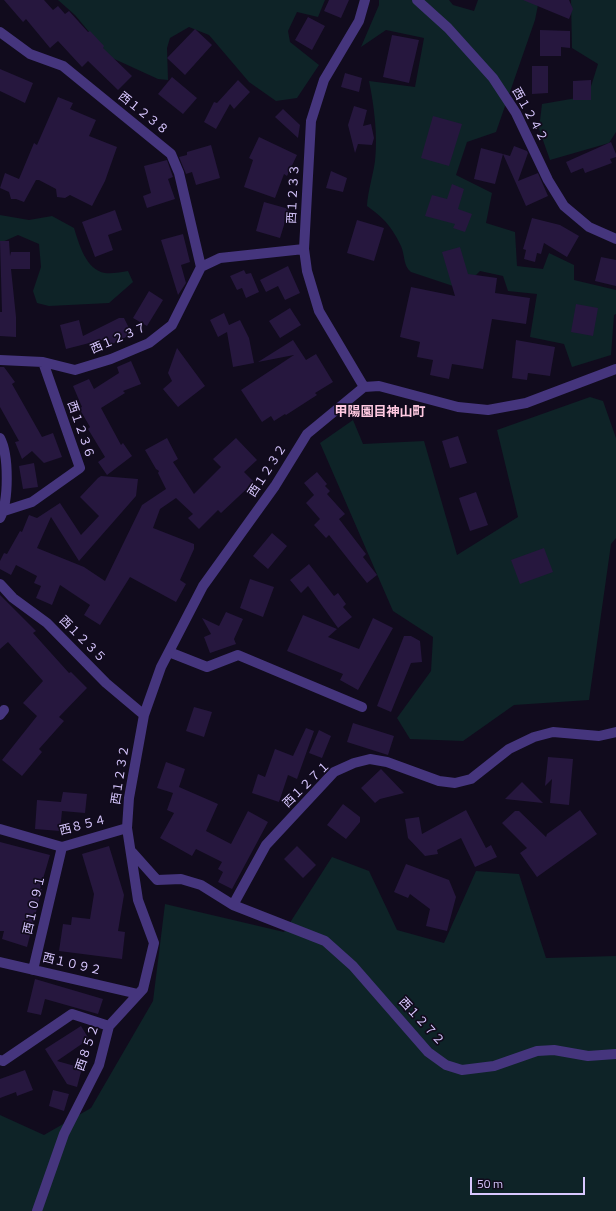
<!DOCTYPE html>
<html>
<head>
<meta charset="utf-8">
<style>
	body { margin:0 }
	#map { position:relative; width:616px; height:1211px; overflow:hidden; background:#110b1d; font-family:"Titillium Web",sans-serif }
	canvas { display:block }
	.scale { position:absolute; left:470px; top:1177px; width:115px; height:18px; box-sizing:border-box; border:2px solid #d8c7ff; border-top:0; padding-left:5px; font-size:12px; line-height:14px; white-space:nowrap; color:#d8c7ff; -webkit-text-stroke:3px #110b1d; paint-order:stroke }
</style>
</head>
<body>
<div id="map">
<canvas width="616" height="1211"></canvas>
<div class="scale">50 m</div>
</div>
<script>
const ctx = document.querySelector('canvas').getContext('2d');
ctx.lineJoin = 'round';
function fill(path, color) { ctx.fillStyle = color; ctx.fill(path, 'evenodd'); }
function stroke(path, color, width, dash) { ctx.strokeStyle = color; ctx.lineWidth = width; ctx.lineCap = dash ? 'butt' : 'round'; ctx.setLineDash(dash || []); ctx.stroke(path); }
function label(font, color, halo, rows, align = 'center') {
  ctx.font = font + ' "Titillium Web","Noto Sans JP",sans-serif'; ctx.lineWidth = 3.5; ctx.setLineDash([]); ctx.textBaseline = 'middle'; ctx.strokeStyle = halo; ctx.fillStyle = color; for (const [text, x, y, turn = 0] of rows) {
    ctx.save(); ctx.translate(x, y); ctx.rotate((+turn || 0) * Math.PI / 180); ctx.textAlign = isNaN(turn) ? turn : align; if (halo) ctx.strokeText(text, 0, 0); ctx.fillText(text, 0, 0); ctx.restore();
  }
}
const green = new Path2D(`
	M58,0H325L318,17L297,12L288,31L290,42L319,65L297,98L276,101L249,82L209,35L189,27L170,38L167,48L168,80L158,79L110,57L75,15Z
	M379,0H449L453,5L474,11L478,0H539L535,20L496,132L467,142L456,175L492,193L486,223L515,232L517,266L543,269L549,253L574,265V280L616,290V314L614,315L611,355L572,367L564,344L530,337L537,294L508,291L503,276L480,271L462,289L411,272C403,266 405,255 401,246C392,227 384,218 367,206C368,190 373,176 375,161C378,136 374,105 369,81L415,87L424,38L386,30L361,47L379,5Z
	M571,0H616V132L609,143L550,160L539,129L542,104L588,96L598,64L572,48Z
	M0,215L29,220L52,216L74,228C79,244 86,270 105,273C112,274 121,272 128,271L133,282L109,303L49,306L37,303L33,291L41,267L39,244L18,235L0,243Z
	M590,397L603,401L616,438V538L611,544L589,700L514,705L463,741L410,739L397,718L431,671L433,637L393,611L320,443L353,420L363,444L424,441L457,555L518,517L497,430Z
	M332,857L369,871L397,930L444,943L476,871L519,874L546,958L616,956V1211H0V1115L44,1135L91,1108L153,1001L165,904L284,932Z`);
const building = new Path2D(`
	M4,0H44L53,10L58,6L65,14L69,11L88,32L90,31L104,46L103,48L132,76L118,90L88,61L82,67L58,41L50,48L26,19L23,22Z
	M329,0H349L341,18L324,11Z
	M523,0H569L573,9L569,19Z
	M308,17L325,26L312,50L295,40Z
	M195,29L212,45L185,75L167,58Z
	M540,30L570,31V48L561,47V56H540Z
	M392,35L419,40L409,83L383,77Z
	M532,66H548V93L532,94Z
	M0,69L33,83L25,103L0,91Z
	M345,73L362,78L359,92L341,87Z
	M172,77L197,98L183,114L158,94Z
	M238,80L250,92L234,109L230,104L216,129L204,122L214,102L217,103Z
	M591,80V100H573V81Z
	M58,97L73,103L70,109L96,120L89,136L117,147L105,181L92,206L70,195L65,198L57,197L56,189L39,180H36L24,202L16,199H11L9,192L0,188L5,173L19,179L34,143L37,145Z
	M354,106L367,110L363,126L371,124L374,138L372,145L358,144L355,153L348,125Z
	M283,109L300,125L298,138L275,117Z
	M433,116L462,124L449,166L421,158Z
	M259,137L297,155L287,176L284,174L275,198L244,187L253,160L249,158Z
	M611,142L616,154V157L610,159L612,163L585,173L583,168L571,173L566,162Z
	M211,145L220,178L196,185L192,172L186,174L179,157L187,155V152Z
	M514,146L527,151L528,153L518,181L538,173L548,196L526,206L503,154L510,156Z
	M481,148L503,154L495,184L474,179Z
	M167,160L173,177L168,179L175,199L147,208L143,196L151,193L144,166Z
	M331,171L347,178L343,192L326,188Z
	M452,184L464,189L458,209L472,214L465,232L453,228L455,224L425,216L432,195L447,199Z
	M264,202L289,209L280,238L256,231Z
	M115,210L122,230L108,235L113,250L95,257L82,222Z
	M532,218L560,225L579,236L567,257L544,243L541,254L537,253L535,262L524,259L526,250L523,249Z
	M357,220L384,228L374,261L347,253Z
	M183,234L190,262L181,265L186,283L178,295L161,240Z
	M0,241H9L10,256L11,252H30V269H11L16,317V337L0,336V312H2Z
	M460,247L468,274L497,278L495,293L530,298L526,324L492,319L483,369L452,364L449,379L430,375L433,360L417,357L420,342L400,337L411,287L455,296L442,252Z
	M601,257L616,260V286L595,281Z
	M288,266L300,293L285,300L278,286L266,292L260,280Z
	M244,270L246,274L251,273L259,292L246,298L242,288L237,290L230,276Z
	M149,291L163,300L147,326L133,318Z
	M576,304L598,308L593,336L571,332Z
	M290,308L301,325L280,338L269,321Z
	M224,313L229,325L240,320L249,338L254,363L233,367L227,332L218,337L210,320Z
	M119,318H124L130,330V335L108,346L105,339L66,349L60,325L79,320L83,336Z
	M293,340L306,360L316,354L333,382L315,393L317,395L286,415L285,414L274,421L271,416L262,422L241,390L294,355L258,362Z
	M516,340L555,347L550,376L528,373L527,380L512,378Z
	M177,348L205,386L178,407L163,389L172,381L168,373Z
	M131,361L141,384L123,391L125,393L101,408L121,445L123,443L132,456L107,475L98,462L105,457L88,429L90,427L79,408L82,407L73,386L89,379L94,389L119,373L117,367Z
	M0,367H4L15,382L12,384L42,437L53,433L62,457L44,463L32,451L22,459L15,442L19,441L0,407Z
	M458,436L467,463L450,468L442,441Z
	M167,438L178,459L173,462L194,494L221,467L213,459L236,438L257,460L244,472L254,482L221,513L218,510L199,529L188,518L193,514L176,498L160,509L153,528L194,544V549L180,580L186,584L176,602L130,577L100,625L84,615L90,605L60,585L52,605L36,598L41,586L34,583L37,576L16,565L11,575L0,569V561L4,553L7,554L20,531L22,532L29,515L37,518L60,503L81,535L99,516L80,497L98,478L101,476L138,479L136,496L79,561L51,517L37,548L84,567L105,581L142,505L166,489L158,473L159,471L156,469L145,450Z
	M34,463L38,487L23,489L19,466Z
	M317,472L327,484L325,486L330,491L327,494L345,514L339,519L366,554L363,557L377,575L367,583L329,535L326,538L314,525L320,519L306,503L314,495L304,483Z
	M476,492L488,525L470,531L459,498Z
	M272,533L287,546L268,569L253,556Z
	M544,548L553,572L520,584L511,560Z
	M309,564L334,596L338,593L346,604L343,607L352,617L338,628L308,586L301,593L290,580Z
	M250,579L274,587L263,617L240,608Z
	M0,595L36,631L33,633L69,673L71,672L87,688L59,717L64,721L39,749L42,752L22,776L2,760L37,716L23,703L43,681L8,642L0,649Z
	M226,612L243,619L234,639L236,644L210,653L204,637L211,634L202,618L219,626Z
	M303,615L337,629L328,637L359,649L373,618L393,628L358,690L340,680L343,674L287,651Z
	M404,636H411L420,641L422,662L411,663L391,712L377,706Z
	M194,707L212,712L204,737L186,731Z
	M353,723L394,736L388,755L347,742Z
	M306,728L314,731L297,779L288,775L279,802L252,793L258,774L265,777L275,749L293,756Z
	M319,730L331,736L322,758L309,753Z
	M548,757L573,759L569,805L550,803L552,779L545,786Z
	M166,762L185,769L179,787L218,804L206,831L231,844L248,811L268,822L232,889L218,882L223,872L218,869L222,862L196,849L192,856L160,838L174,813L167,810L173,793L157,788Z
	M381,769L404,793L380,799L375,803L361,788Z
	M522,782L543,803L505,799Z
	M63,792L87,794L85,813L62,811L60,831L35,829L37,800L61,802Z
	M343,804L360,817V822L346,839L327,825Z
	M466,810L486,848L491,845L497,857L475,867L461,838L437,850L438,854L425,856L408,838L405,819L419,817L422,834Z
	M580,810L597,834L537,877L520,853L527,848L502,823L515,811H519L546,837L547,834Z
	M0,842L50,855L40,889H42L27,947L2,939L4,931H0Z
	M109,846L124,895L118,931L125,932L122,959L59,951L63,924L71,925L72,917L90,919L94,894L82,854Z
	M297,846L316,865L303,878L284,859Z
	M406,864L449,880L456,897L447,931L426,926L430,909L410,894L408,898L394,892Z
	M35,979L103,999L98,1014L45,999L41,1015L27,1012Z
	M81,1026L89,1039L57,1061L82,1068L77,1087L67,1084L45,1049Z
	M25,1070L33,1090L17,1096L16,1092L0,1098V1079Z
	M53,1090L69,1094L64,1111L49,1106Z`);
const minor = new Path2D(`
	M417,0L448,28L493,78L516,113L548,180L564,206L589,227L616,239
	M0,32L30,54L63,66L171,154L179,173L201,267
	M0,360L43,362L75,370L111,359L149,343L172,325L201,267L220,258L304,249
	M364,387L319,311L307,271L304,249L311,121L324,80L359,21L365,0
	M0,438C9,455 9,501 0,518
	M4,511L32,502L80,468L43,362
	M0,584L13,598L47,623L106,683L144,715
	M169,652L207,667L238,655L362,707
	M0,715L4,710
	M0,829L62,847L127,828
	M132,852L157,880L181,879L201,885L233,905L266,845L334,772L354,763L370,759L387,762L439,781L455,783L471,779L509,749L534,737L553,732L599,736L616,732
	M233,905L325,941L353,966L428,1052L446,1065L462,1070L494,1066L537,1051L554,1050L588,1056L616,1054
	M0,962L138,994
	M33,970L62,847
	M0,1060L3,1061L72,1014L109,1026
	M37,1211L64,1134L99,1065L109,1026L143,989L154,943L138,900L127,828L129,798L144,715L161,667L203,586L275,486L307,434L364,387L379,386L458,407L488,410L526,403L616,369`);
const streetNames = [
	["西１２３８",143,114,39],
	["西１２４２",529,115,61],
	["西１２３３",294,194,-87],
	["西１２３７",119,339,-23],
	["西１２３６",80,430,71],
	["西１２３２",268,471,-57],
	["西１２３５",82,640,45],
	["西１２３２",121,775,-81],
	["西１２７１",307,785,-44],
	["西８５４",83,826,-14],
	["西１０９１",35,905,-77],
	["西１０９２",72,965,13],
	["西１２７２",421,1022,47],
	["西８５２",88,1048,-71]
];
const neighbourhoodNames = [
	["甲陽園目神山町",380,413]
];
fill(green, '#0e2327');
fill(building, '#26173e');
stroke(minor, '#45357d', 10);
label('12px', '#d8c7ff', '#110b1d', streetNames);
label('bold 13px', '#ffc9e1', '#110b1d', neighbourhoodNames);
</script>
</body>
</html>
